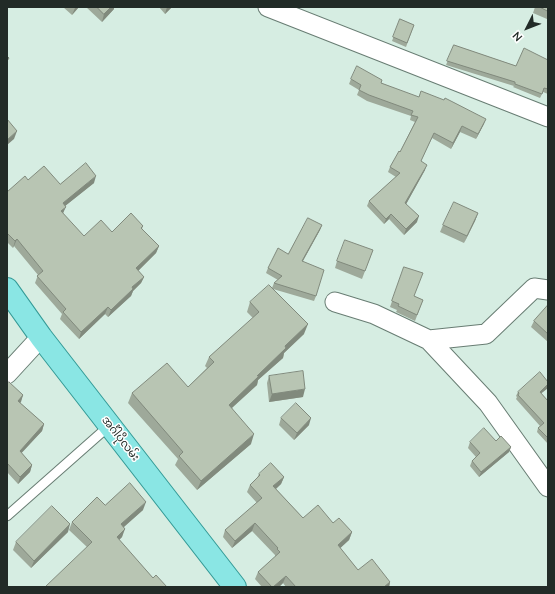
<!DOCTYPE html>
<html>
<head>
<meta charset="utf-8">
<style>
	body { margin:0 }
	#map { position:relative; width:555px; height:594px; overflow:hidden; background:#d6ede2; font-family:"Nunito Sans",sans-serif }
	canvas { display:block }
	.frame { position:absolute; inset:0; border:8px solid #222b27; pointer-events:none }
	.north { position:absolute; left:507px; top:8px; width:40px; height:40px; -webkit-text-stroke:3px #fff; paint-order:stroke; rotate:228deg; font-size:11px; font-weight:700; line-height:16px; text-align:center; color:#222b27 }
	.north::after { content:''; display:block; margin:auto; width:14px; height:18px; background:#222b27; clip-path:polygon(50% 0,100% 100%,50% 72%,0 100%) }
</style>
</head>
<body>
<div id="map">
<canvas width="555" height="594"></canvas>
<div class="frame"></div>
<div class="north">N</div>
</div>
<script>
const ctx = document.querySelector('canvas').getContext('2d');
ctx.lineJoin = 'round';
function stroke(path, color, width, dash) { ctx.strokeStyle = color; ctx.lineWidth = width; ctx.lineCap = dash ? 'butt' : 'round'; ctx.setLineDash(dash || []); ctx.stroke(path); }
function fill(path, color) { ctx.fillStyle = color; ctx.fill(path, 'evenodd'); }
function label(font, color, halo, rows, align = 'center') {
  ctx.font = font + ' "Nunito Sans","Noto Sans Myanmar",sans-serif'; ctx.lineWidth = 3; ctx.setLineDash([]); ctx.textBaseline = 'middle'; ctx.strokeStyle = halo; ctx.fillStyle = color; for (const [text, x, y, turn = 0] of rows) {
    ctx.save(); ctx.translate(x, y); ctx.rotate((+turn || 0) * Math.PI / 180); ctx.textAlign = isNaN(turn) ? turn : align; if (halo) ctx.strokeText(text, 0, 0); ctx.fillText(text, 0, 0); ctx.restore();
  }
}
const service = new Path2D(`
	M7,516L110,425`);
const minor = new Path2D(`
	M268,7L548,117
	M335,302L374,314L429,340L486,334L534,288L548,290
	M429,340L488,403L548,487
	M7,374L41,337`);
const primary = new Path2D(`
	M7,289L41,337L235,587`);
const wall = new Path2D(`
	M63,7H79L72,15Z
	M86,7H114V9L102,22Z
	M159,7H172L165,14Z
	M535,7H548V16L547,19L533,13Z
	M400,19L414,25L406,47L392,41Z
	M454,45L516,66L548,60V94L543,92L540,98L513,87L514,86L446,65Z
	M351,79L381,83L484,124L476,139L460,132L451,149L432,138L421,161L425,170L406,204L417,222L404,235L389,219L384,224L367,206L369,201L396,177L388,172L390,167L400,152L415,122L410,120L411,116L367,101L357,95L359,90L349,84Z
	M28,180L60,184L94,183L65,206L63,214L84,236L143,226L142,229L159,246L156,253L138,271L144,277L141,283L133,291L131,296L108,317L105,314L79,339L60,319L62,314L35,283L38,275L14,246L13,248L7,242V192Z
	M478,213L475,221L464,243L440,232L443,225Z
	M322,225L320,230L303,261L316,296L314,301L273,289L304,334L284,353L283,358L258,380L257,385L232,408L251,444L197,490L175,465L178,459L128,403L132,393L188,387L207,368L205,366L209,357L253,318L247,312L250,302L272,288L274,283L278,280L266,273L268,268L288,254Z
	M373,250L362,279L335,268L337,261Z
	M404,267L414,296L423,300L415,321L396,312L397,310L390,307Z
	M548,305V342L531,327L534,321Z
	M269,376L303,397L269,402L267,383Z
	M7,384L23,395L20,403L44,424L42,431L21,453L32,465L30,472L18,484L7,472Z
	M548,388L541,393L548,401V444L537,432L538,428L540,426L516,399L517,397L516,396L518,392Z
	M281,418L309,425L294,440L279,425Z
	M496,441L511,447L509,452L479,477L470,466L472,461L476,457L468,448L470,442Z
	M259,474L284,477L281,484L276,489L303,518L333,523L352,532L349,540L340,548L358,570L390,582L389,587H286L283,583L279,587H262L255,579L258,572L275,557V555L252,531L232,548L223,537L225,530L257,503L247,492L250,485L257,478Z
	M105,505L143,510L124,527L122,537L119,540L153,578L87,547L69,530L72,522Z
	M68,532L31,568L13,550L16,542Z`);
const shadedWall = new Path2D(`
	M76,7H79L72,15L75,8Z
	M111,7H114V9L102,22L104,14Z
	M167,7H172L165,14Z
	M486,119L484,124L476,139L478,134Z
	M462,126L460,132L451,149L453,143Z
	M17,131L14,139L7,145V140Z
	M427,165L425,170L404,208L405,203Z
	M96,176L94,183L60,210L63,203Z
	M66,207L63,213L61,211Z
	M478,213L475,221L464,243L467,236Z
	M391,214L389,219L384,224L386,219Z
	M419,216L417,222L404,235L406,229Z
	M322,225L320,230L300,266L302,261Z
	M17,239L14,246L13,248L15,241Z
	M159,246L156,253L134,275L136,268Z
	M144,277L141,283L133,291L131,296L108,317L111,310L132,287Z
	M108,307L105,314L79,339L81,332Z
	M308,324L304,334L284,353L283,358L258,380L257,385L225,414L229,405L285,346Z
	M548,384V388L538,396L540,392Z
	M305,389L303,397L269,402L272,394Z
	M23,395L21,402L16,408L18,401Z
	M311,418L309,425L294,440L297,433Z
	M44,424L42,431L17,458L20,451Z
	M254,434L251,444L197,490L201,481Z
	M511,447L509,452L479,477L481,472Z
	M32,465L30,472L18,484L20,477Z
	M284,477L281,484L270,494L273,486Z
	M146,502L143,510L118,532L121,524Z
	M255,523L252,531L232,548L235,541Z
	M70,524L68,532L31,568L34,561Z
	M125,529L122,537L114,545L117,537Z
	M352,532L349,540L335,553L338,545Z
	M286,576L283,583L279,587H273Z
	M390,582L389,587H384Z`);
const building = new Path2D(`
	M97,7H111L104,14Z
	M540,7H548V11Z
	M400,19L414,25L407,43L393,37Z
	M454,45L516,66L524,48L548,60V89L544,88L542,94L515,84V82L447,61Z
	M7,56L9,58L7,61Z
	M357,66L382,80L381,83L419,97L421,91L444,100L445,98L486,119L478,134L462,126L453,143L434,133L421,161L427,165L405,203L419,216L406,229L391,214L386,219L369,201L400,173L390,167L399,151L400,152L418,117L411,115L413,111L369,95L359,90L361,85L351,79Z
	M7,119L17,131L7,140Z
	M86,163L96,176L63,203L66,207L61,211L84,236L101,220L112,232L131,213L143,226L141,228L159,246L136,268L144,277L132,287L133,289L111,310L108,307L81,332L63,312L66,309L37,276L43,271L17,239L15,241L7,233V192L25,176L28,180L44,166L60,184Z
	M454,202L478,213L467,236L443,225Z
	M308,218L322,225L302,261L324,270L316,296L274,283L282,276L268,268L278,248L288,254Z
	M345,240L373,250L365,271L337,261Z
	M404,267L423,273L414,296L423,300L417,315L398,306L399,304L392,301Z
	M269,285L308,324L285,346L286,348L257,376L260,375L229,405L254,434L201,481L179,456L183,452L132,393L167,363L188,387L214,362L209,357L259,312L250,302Z
	M548,305V334L534,321Z
	M303,371L305,389L272,394L269,376Z
	M540,372L548,382V384L540,392L548,401V438L538,428L544,423L518,395L519,393L518,392Z
	M9,382L23,395L18,401L44,424L20,451L32,465L20,477L7,463V384Z
	M296,403L311,418L297,433L281,418Z
	M484,428L496,441L501,436L511,447L481,472L472,461L480,453L470,442Z
	M271,463L284,477L273,486L303,518L318,505L333,523L339,518L352,532L338,545L358,570L372,559L390,582L384,587H296L286,576L273,587H272L258,572L280,552L277,549L278,548L255,523L235,541L225,530L262,498L250,485L260,475L259,474Z
	M130,483L146,502L121,524L125,529L117,537L153,578L156,575L167,587H45L92,542L72,522L97,497L105,505Z
	M52,506L70,524L34,561L16,542Z`);
const streetNames = [
	["အင်္ဂါပိုလမ်း",120,439,52]
];
stroke(service, '#687d73', 11);
stroke(minor, '#687d73', 21);
stroke(primary, '#339a96', 24);
stroke(service, '#fff', 9);
stroke(minor, '#fff', 19);
stroke(primary, '#8ae6e4', 22);
fill(wall, '#9ea99a');
fill(shadedWall, '#818a7d');
fill(building, '#b8c5b3');
stroke(building, '#818a7d', 1);
label('11px', '#222b27', '#fff', streetNames);
</script>
</body>
</html>
